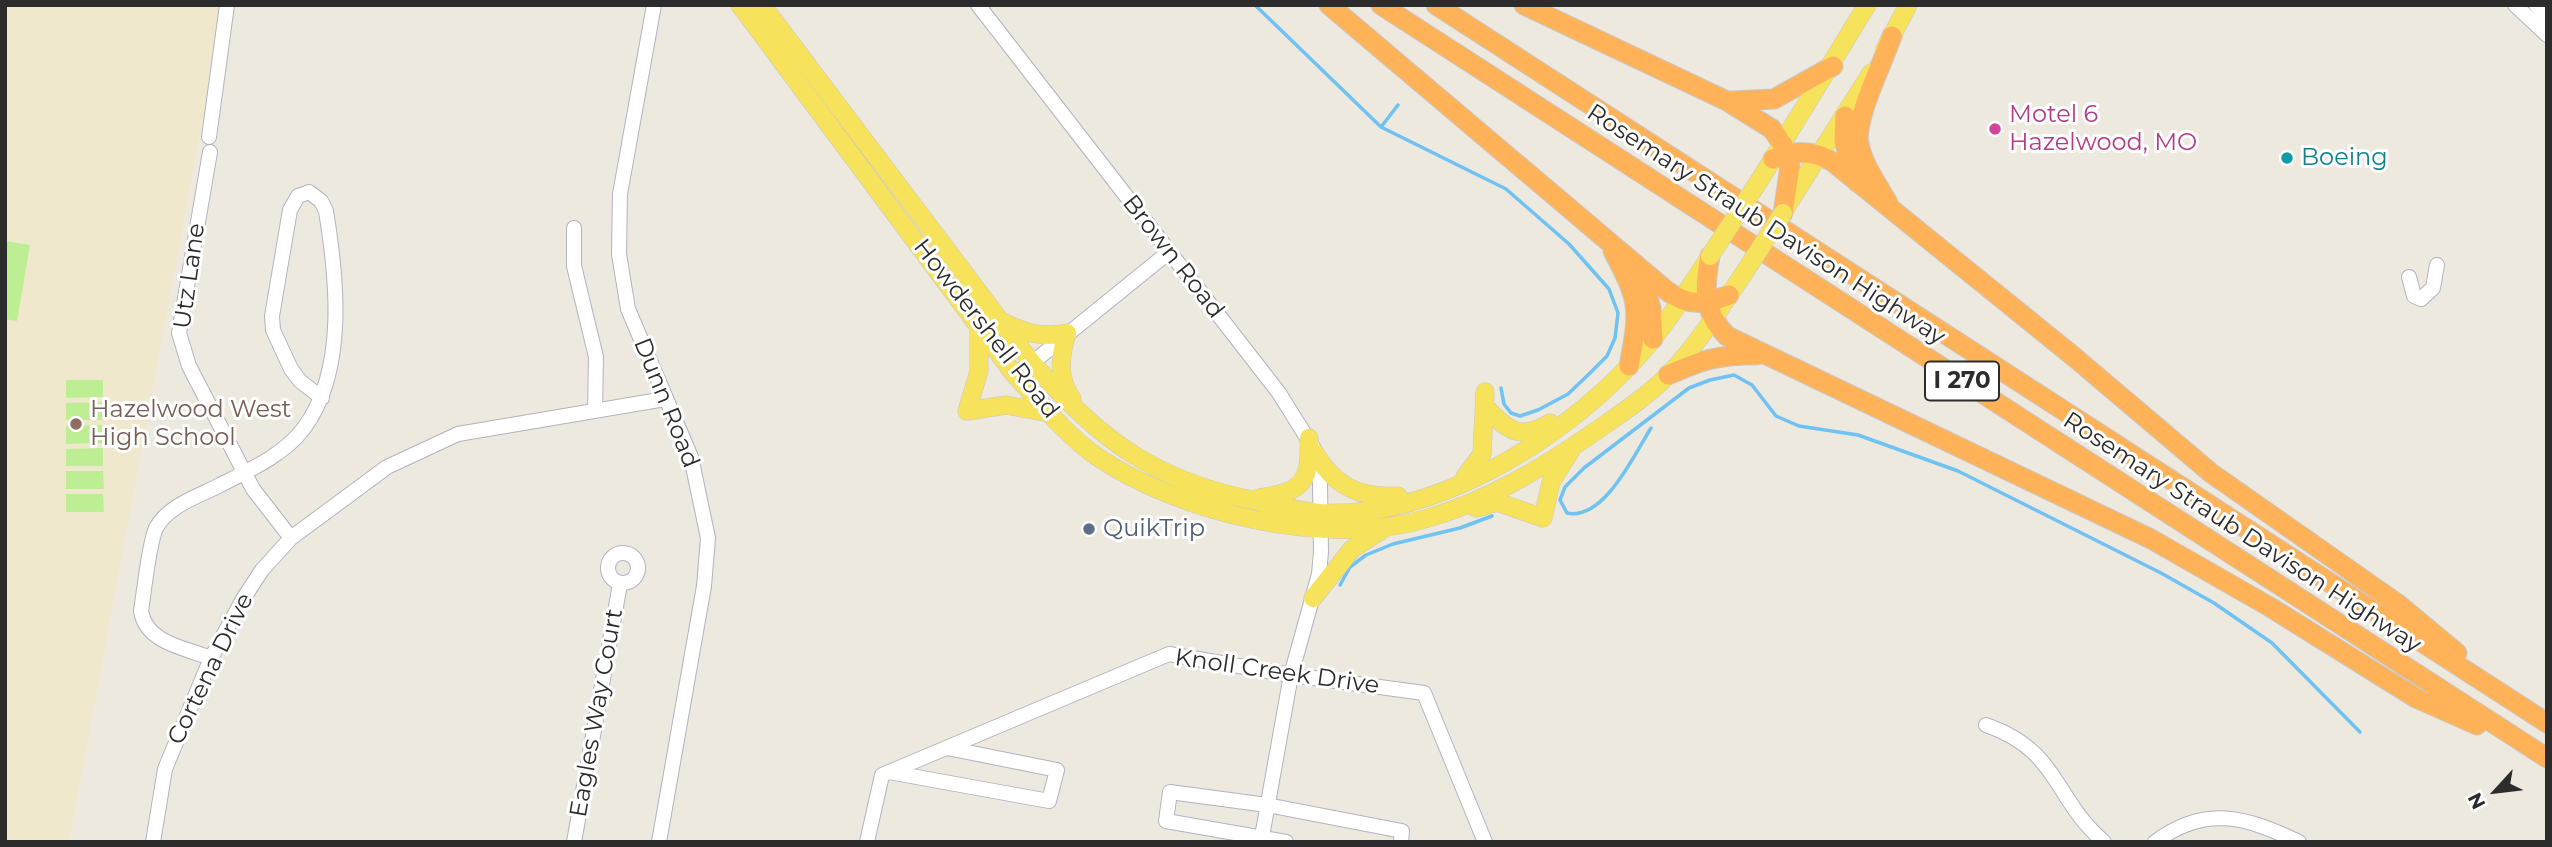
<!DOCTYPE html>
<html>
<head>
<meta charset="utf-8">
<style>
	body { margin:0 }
	#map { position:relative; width:2552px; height:847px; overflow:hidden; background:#eee9de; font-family:Montserrat,sans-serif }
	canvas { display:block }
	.frame { position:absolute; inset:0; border:7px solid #2c2c2c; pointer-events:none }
	.north { position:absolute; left:2461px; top:756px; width:70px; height:70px; -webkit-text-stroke:5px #fff; paint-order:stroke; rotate:243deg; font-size:19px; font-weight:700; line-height:28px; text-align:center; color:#2c2c2c }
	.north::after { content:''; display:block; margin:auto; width:24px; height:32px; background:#2c2c2c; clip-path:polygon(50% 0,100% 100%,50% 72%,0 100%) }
</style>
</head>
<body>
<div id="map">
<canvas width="2552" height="847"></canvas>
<div class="frame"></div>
<div class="north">N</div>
</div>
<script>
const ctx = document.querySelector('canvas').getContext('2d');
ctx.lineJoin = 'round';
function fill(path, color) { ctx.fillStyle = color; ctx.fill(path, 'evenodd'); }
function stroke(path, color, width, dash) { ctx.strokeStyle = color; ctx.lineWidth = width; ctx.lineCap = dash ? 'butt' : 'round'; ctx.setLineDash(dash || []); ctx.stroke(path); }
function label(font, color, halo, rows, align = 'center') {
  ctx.font = font + ' Montserrat,sans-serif'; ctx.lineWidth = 6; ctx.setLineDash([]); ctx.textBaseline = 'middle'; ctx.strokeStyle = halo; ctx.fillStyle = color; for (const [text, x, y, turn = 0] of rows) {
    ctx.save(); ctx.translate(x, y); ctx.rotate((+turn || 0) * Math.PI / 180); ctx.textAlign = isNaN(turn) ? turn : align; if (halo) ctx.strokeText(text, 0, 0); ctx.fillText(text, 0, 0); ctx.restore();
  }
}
const education = new Path2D(`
	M5,5H224L69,842H5Z`);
const pitch = new Path2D(`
	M5,241L30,245L17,321L5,319Z
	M66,380H103V397L66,398Z
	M103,402V420H66V403Z
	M103,425L104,443L66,444V426Z
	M103,448V466H66V449Z
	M66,471H103L104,489H66Z
	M66,494H103L104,512H66Z`);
const stream = new Path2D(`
	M1255,5L1381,127L1506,189L1569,244L1609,289L1618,313L1615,338L1607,356L1589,374L1568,394L1538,410L1520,416L1511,413L1504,404L1501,388
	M1381,127L1398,105
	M1651,428C1634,455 1604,521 1567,513L1560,500L1565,487L1584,468L1689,388L1710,380L1734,375L1752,385L1776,416L1799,426L1858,435L1958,471L2161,573L2214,603L2272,643L2360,732
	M1340,585L1350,567L1366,555L1393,544L1460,528L1492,516`);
const minor = new Path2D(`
	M654,5L620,194L619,254L628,309L691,457L708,538L704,586L659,842
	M978,5L1279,393L1314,449L1320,483L1321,552L1319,574L1291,675L1261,842
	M2515,5L2547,35
	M2536,5L2547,17
	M209,137L227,5
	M210,152L179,333L189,366L253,489L291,538
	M574,228V266L596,357L595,411
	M2409,277L2414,296L2421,299L2433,288L2437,265
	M1014,374L1032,363L1169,252
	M608 568a15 15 0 1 1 30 0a15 15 0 1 1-30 0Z
	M211,658C185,648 146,643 141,611C144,592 149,543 156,528C168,505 200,496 222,484C250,470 285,454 304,428C347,370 337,278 326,211L321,201L309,192L298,196L290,210L272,316L273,330L291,369L300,381L322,398
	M1986,725C2060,751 2052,797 2104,842
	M889,772L1049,801L1057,770L947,748
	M153,842L165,769L211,658L243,599L262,570L291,538L387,467L458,434L665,399
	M574,842L620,584
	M867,842L882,775L1169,654L1291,675L1424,693L1485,842
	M1286,842L1166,821L1170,792L1267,805L1402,831L1401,842
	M2155,842C2206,804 2246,817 2299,842`);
const major = new Path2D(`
	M740,5L1014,374C1040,402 1065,434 1096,456C1179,513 1327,548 1425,519C1485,502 1539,470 1590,435C1617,416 1646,398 1669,374C1698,344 1719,310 1742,276
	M762,5L1032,363C1063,397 1095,431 1134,455C1167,476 1209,491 1247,499C1271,504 1296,511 1320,513C1433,519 1557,443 1632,363C1662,331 1686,293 1710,256
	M1885,49L1908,5
	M1761,178L1867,5
	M1783,212L1871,73
	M1003,322C1024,333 1043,338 1067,333C1060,356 1057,378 1072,399
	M1488,410C1510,432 1521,440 1550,423
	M967,411L979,371V325
	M967,411L1006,405L1049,413
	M1315,453C1335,487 1360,498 1398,496
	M1465,477L1482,454L1485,392
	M1259,498C1303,492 1311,482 1309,438
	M1476,508L1497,502L1543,518L1551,482L1570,452
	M1313,598L1352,549L1385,528`);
const highway = new Path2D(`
	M1329,5L1667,291C1689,307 1705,304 1729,295
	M1381,5L2547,758
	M1436,5L2547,723
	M1524,5L1727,101L1772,129L1783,145L1790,166L1783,213
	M1731,101L1774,99L1833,66
	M1845,116L1844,141L1857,182
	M1773,159C1793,150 1813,150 1833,162L2073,356L2211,473L2398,604L2457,653
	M1888,203C1878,185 1863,165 1859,144C1854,119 1883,63 1892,36
	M1613,251C1640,302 1640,309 1629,366
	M1710,256C1704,288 1702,311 1727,336L2151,539L2270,607L2416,698L2477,725
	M1642,281L1651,308L1653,339
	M1668,375C1702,360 1720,354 1757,355`);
const majorBridge = new Path2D(`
	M1710,256L1761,178
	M1742,276L1783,213`);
const markers = [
	[1995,129,7,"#d1479c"],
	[2287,158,7,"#0f9aa8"],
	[76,424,7,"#8d6e63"],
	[1089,529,7,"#5c6f8a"]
];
const shields = [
	[1962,381,74]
];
const shieldNames = [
	["I 270",1962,381]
];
const hotelNames = [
	["Motel 6",2009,115],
	["Hazelwood, MO",2009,143]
];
const cultureNames = [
	["Boeing",2301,158]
];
const streetNames = [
	["Rosemary Straub Davison Highway",1766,225,33],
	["Brown Road",1173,257,52],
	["Utz Lane",190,276,-82],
	["Howdershell Road",986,329,52],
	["Dunn Road",666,403,68],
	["Rosemary Straub Davison Highway",2242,533,33],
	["Cortena Drive",211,669,-64],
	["Knoll Creek Drive",1277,672,8],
	["Eagles Way Court",597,713,-80]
];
const educationNames = [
	["Hazelwood West",90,410],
	["High School",90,438]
];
const serviceNames = [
	["QuikTrip",1103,529]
];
fill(education, '#f0e8cd');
fill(pitch, '#beee94');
stroke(stream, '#6ec2f4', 3.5);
stroke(minor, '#b2b3c0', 16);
stroke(major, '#c8c8c8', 19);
stroke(highway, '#c8c8c8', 21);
stroke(minor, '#fff', 14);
stroke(major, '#f6e35b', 18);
stroke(highway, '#ffb258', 19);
stroke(majorBridge, '#c8c8c8', 19, []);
stroke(majorBridge, '#f6e35b', 18);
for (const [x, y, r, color] of markers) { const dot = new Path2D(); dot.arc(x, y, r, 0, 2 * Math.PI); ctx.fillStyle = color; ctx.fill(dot); stroke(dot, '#fff', 2.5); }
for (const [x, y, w] of shields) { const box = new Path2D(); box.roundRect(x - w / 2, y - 19.5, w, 39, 5); ctx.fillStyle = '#fff'; ctx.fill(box); stroke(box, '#2c2c2c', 2); }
label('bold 23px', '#2c2c2c', null, shieldNames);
label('24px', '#b23c85', '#fff', hotelNames, 'left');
label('24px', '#0d838f', '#fff', cultureNames, 'left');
label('24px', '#2c2c2c', '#fff', streetNames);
label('24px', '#785e54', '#fff', educationNames, 'left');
label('24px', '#4e5e75', '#fff', serviceNames, 'left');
</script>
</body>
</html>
